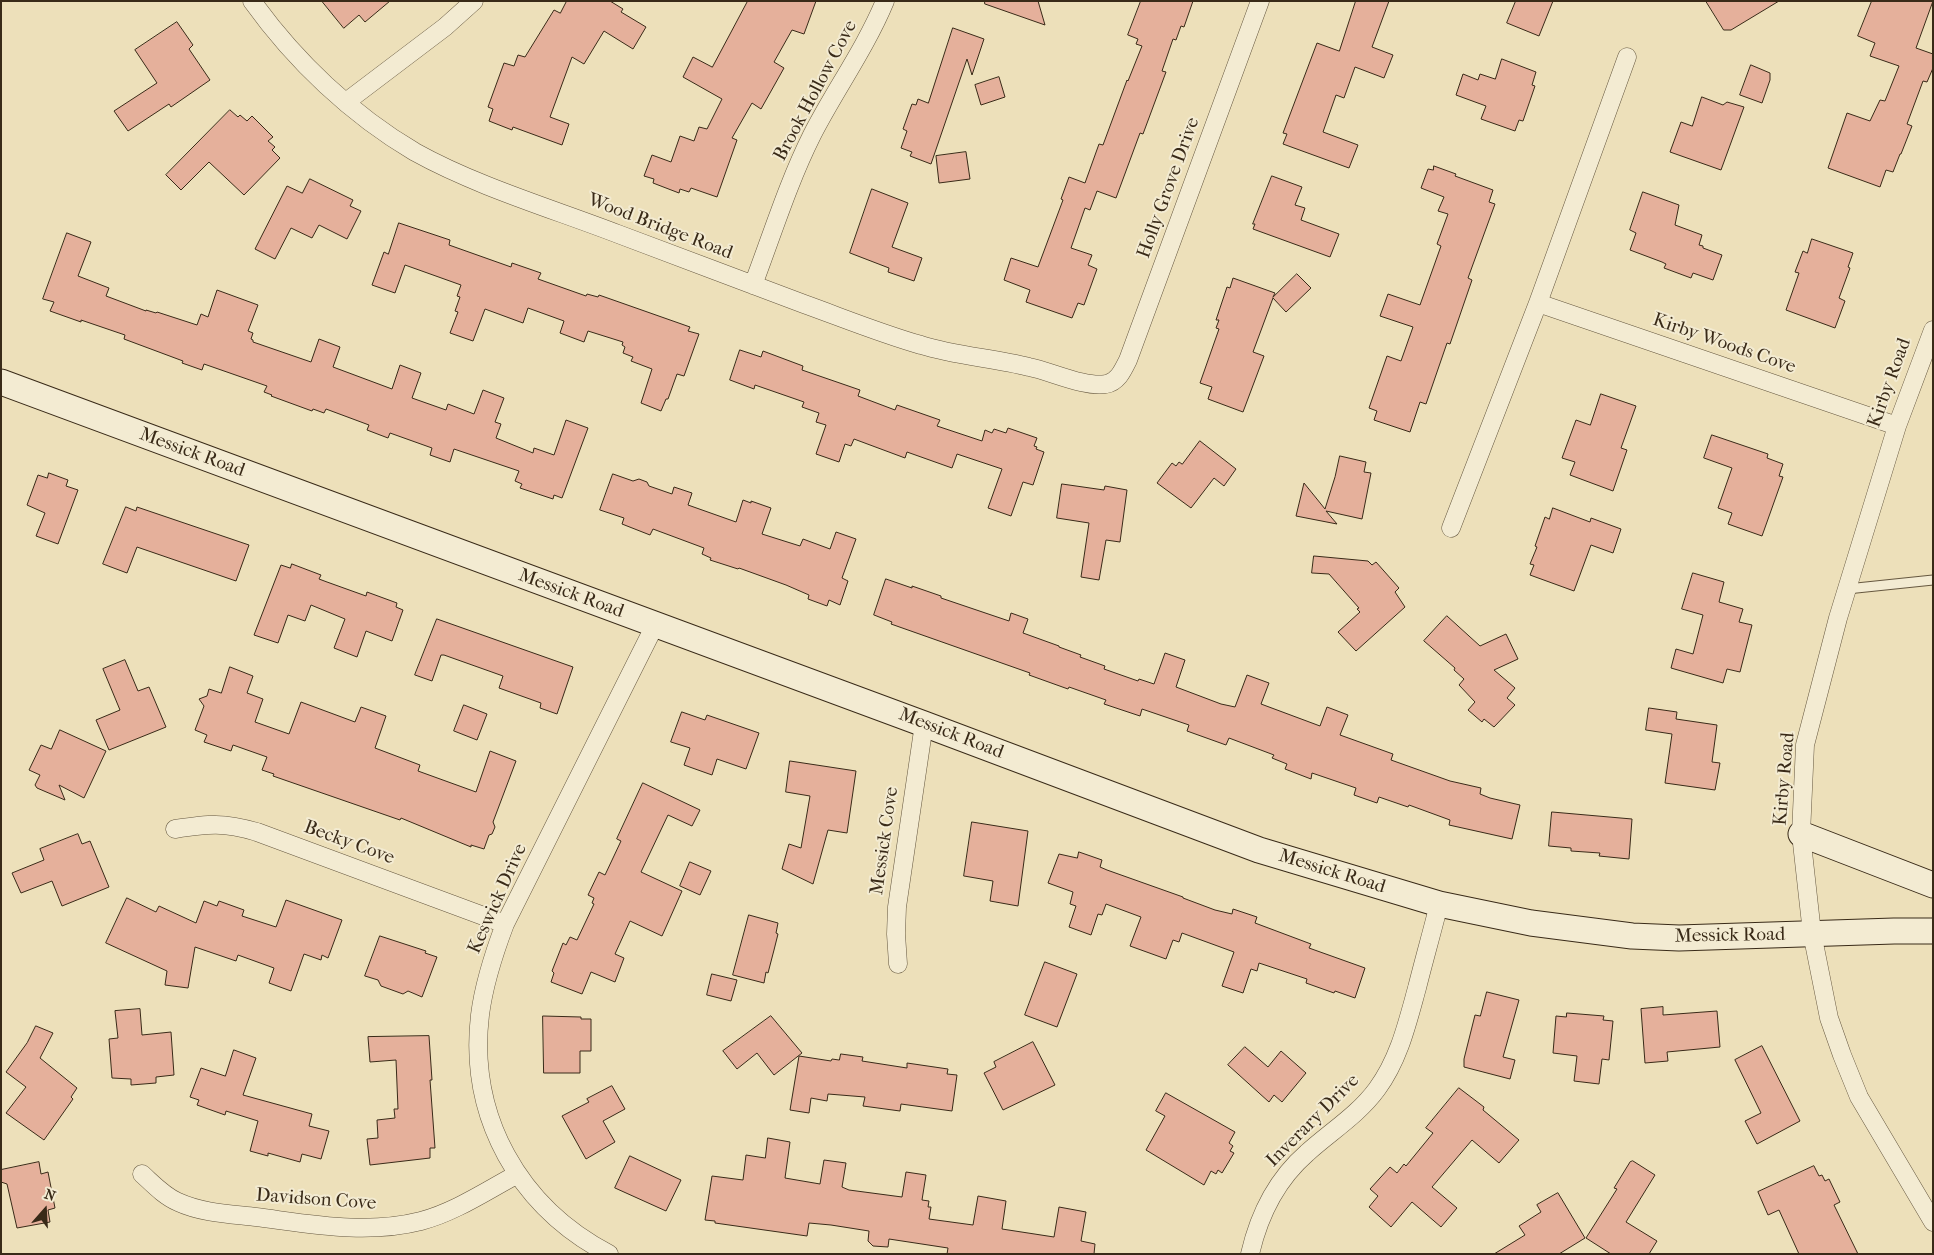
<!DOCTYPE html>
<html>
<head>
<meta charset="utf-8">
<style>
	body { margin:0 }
	#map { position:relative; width:1934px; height:1255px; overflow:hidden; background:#ede0ba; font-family:"IM FELL French Canon",serif }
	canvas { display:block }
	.frame { position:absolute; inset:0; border:2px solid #392a18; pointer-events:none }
	.north { position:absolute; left:20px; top:1185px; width:50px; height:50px; -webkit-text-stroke:4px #f3ebd2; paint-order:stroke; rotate:19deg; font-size:14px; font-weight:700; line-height:20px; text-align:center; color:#392a18 }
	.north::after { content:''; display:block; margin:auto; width:18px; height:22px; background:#392a18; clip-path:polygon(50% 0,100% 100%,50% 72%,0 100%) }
</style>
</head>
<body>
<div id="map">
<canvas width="1934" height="1255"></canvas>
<div class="frame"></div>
<div class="north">N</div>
</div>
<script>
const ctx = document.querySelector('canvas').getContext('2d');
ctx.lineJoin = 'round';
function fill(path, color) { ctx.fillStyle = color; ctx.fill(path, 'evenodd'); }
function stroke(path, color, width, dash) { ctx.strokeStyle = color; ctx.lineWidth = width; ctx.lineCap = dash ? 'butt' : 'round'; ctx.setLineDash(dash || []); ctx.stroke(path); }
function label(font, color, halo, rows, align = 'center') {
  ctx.font = font + ' "IM FELL French Canon",serif'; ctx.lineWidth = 4; ctx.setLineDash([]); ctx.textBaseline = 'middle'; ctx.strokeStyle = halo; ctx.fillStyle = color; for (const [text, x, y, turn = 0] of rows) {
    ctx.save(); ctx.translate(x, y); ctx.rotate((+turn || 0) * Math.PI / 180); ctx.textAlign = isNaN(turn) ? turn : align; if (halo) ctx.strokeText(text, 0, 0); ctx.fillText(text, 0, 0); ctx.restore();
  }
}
const building = new Path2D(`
	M322,1H390L365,22L359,15L344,28Z
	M567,1H610L623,9L621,12L646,27L633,49L604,31L584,64L572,57L550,117L569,124L562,145L513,127L512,130L489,121L493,109L488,107L504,63L514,66L518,55L525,57L554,10L560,13Z
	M748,1H816L804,34L792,30L774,62L784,68L761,109L752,103L732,138L737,140L717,197L691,188L689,192L680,189L679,193L653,183L654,179L644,176L652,155L671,162L680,136L694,141L699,127L707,129L722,99L683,77L693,57L712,67Z
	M985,1H1038L1045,25L985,4Z
	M1141,1H1193L1184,27L1181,26L1176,40L1173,39L1162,71L1166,72L1143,134L1140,133L1116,198L1097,191L1090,210L1085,208L1071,248L1092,255L1088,265L1097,269L1084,305L1078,303L1072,318L1026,302L1030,290L1004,280L1011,258L1038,267L1063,200L1061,199L1069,177L1085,183L1099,144L1103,145L1127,80L1128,81L1142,46L1136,44L1138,39L1128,35Z
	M1356,1H1389L1372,47L1393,55L1384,78L1355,67L1344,98L1336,95L1323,132L1358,145L1349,168L1283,144L1287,134L1283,133L1317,43L1339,51Z
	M1516,1H1553L1539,36L1507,23Z
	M1706,1H1779L1731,30H1724Z
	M1872,1H1933L1916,48L1933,54V68L1927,82L1923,81L1907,124L1912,126L1901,154H1900L1893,172L1886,170L1880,187L1828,168L1847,113L1870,121L1880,100L1885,101L1899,66L1870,56L1875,43L1858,36Z
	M177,22L193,45L189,49L210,80L171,107L169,104L128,131L114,111L157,83L135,50Z
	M953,28L984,39L972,75L967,59L931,164L910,156L912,152L901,148L907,131L903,129L912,104L916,105L918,99L928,103Z
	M1502,59L1536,72L1532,85L1535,86L1523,121L1519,120L1515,131L1481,119L1486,106L1456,95L1463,74L1478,80L1480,74L1495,79Z
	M1751,65L1770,73V80L1762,103L1740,95Z
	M999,77L1005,97L981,105L975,85Z
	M1702,97L1723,105L1727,102L1744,107L1721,170L1670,152L1681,122L1692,126Z
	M230,110L238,117L240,115L247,121L252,116L273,137L268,141L275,147L272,150L280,158L244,195L209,162L181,190L166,175Z
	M966,152L970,179L939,183L936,156Z
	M1434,166L1456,174L1455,176L1493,190L1489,202L1495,204L1468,278L1472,280L1450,344L1447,343L1426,404L1420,402L1410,432L1374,420L1377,411L1369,408L1387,356L1401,361L1413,327L1380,316L1388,294L1420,305L1441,246L1437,244L1448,214L1438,211L1444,197L1421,188L1428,169L1433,170Z
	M1272,176L1302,187L1295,205L1305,208L1301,220L1339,234L1330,257L1253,229L1255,224H1253Z
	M310,179L353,200L350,206L361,211L347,239L319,225L312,238L291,228L275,259L255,249L287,186L302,193Z
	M872,189L908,203L892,247L922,258L914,281L888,272L889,268L850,253Z
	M1643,192L1679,205L1675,225L1702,235L1699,245L1703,246V248L1722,255L1713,280L1693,273L1691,278L1664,268L1666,264L1662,262L1630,250L1636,233L1630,230Z
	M399,223L450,240L449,245L511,267L512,263L541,273L538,279L586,296L587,294L598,297L599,295L690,327L688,331L699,334L684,376L677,374L668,399H666L661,411L641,403L652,369L631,361L633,357L623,353L625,347L622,345L623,342L588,331L584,342L560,333L564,321L528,308L523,323L485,309L473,341L450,333L458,312L455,311L460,297L457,296L461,285L405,265L395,293L372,285L384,252L388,254Z
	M67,233L91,242L78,276L109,288L106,296L146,311V310L156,313L157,312L197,325L201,314L208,317L217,290L258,305L248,331L253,333L251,339L253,340V342L311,362L319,339L340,347L333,367L392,389L400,365L421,373L412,398L446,410L448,404L474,414L483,390L504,398L495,422L501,424L496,438L533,453L534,448L554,455L566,420L588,428L562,498L554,495L553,499L520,488L522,484L515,481L519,471L454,449L450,462L430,455L432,448L390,433L388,438L367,430L369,425L326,409L324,413L313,409L312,411L271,396L272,395L264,392L267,386L204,364L202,370L182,363L183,361L124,339L125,335L81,320V322L50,311L54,302L43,299Z
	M1812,239L1853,253L1848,267L1850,268L1839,298L1845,301L1835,328L1786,310L1799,273L1795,272L1803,251L1807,253Z
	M1297,274L1311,288L1286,312L1273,298L1253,352L1264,356L1243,412L1208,399L1212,387L1200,383L1219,329L1216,328L1219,320H1216L1227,287L1230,288L1233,278L1275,293L1273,297Z
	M740,350L761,357L763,351L803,366L802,370L860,390L858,396L895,410L897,405L940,420L937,426L982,441L985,430L992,433L994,429L1006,433L1008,428L1037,438L1034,446L1037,447L1036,449L1044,452L1033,485L1023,482L1011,516L988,508L1002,469L957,454L952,468L907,452L905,458L854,439L851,446L845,444L839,462L816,454L826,425L816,422L819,413L802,407L804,402L755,385L754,389L730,380Z
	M1601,394L1636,406L1621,448L1627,450L1613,491L1570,475L1575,462L1562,458L1576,420L1590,425Z
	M1712,435L1768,454L1767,458L1783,464L1779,476L1783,477L1762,536L1728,524L1732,513L1718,508L1732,468L1704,458Z
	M1200,441L1236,469L1224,486L1214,478L1191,508L1157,483L1172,463L1176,466L1179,462L1182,464Z
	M1340,456L1366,462L1364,472L1371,473L1362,519L1326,511L1337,524L1296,516L1304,483L1325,509L1335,477Z
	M49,473L68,480L66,486L78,490L58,544L36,536L45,513L27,505L38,475L47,478Z
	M613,474L633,481L639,479L647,482L649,486L672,494L674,487L692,493L688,505L736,522L743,500L751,503V501L771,508L762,534L800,546L803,539L830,549L836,532L856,539L842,578L848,581L840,605L829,600L827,606L808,599L809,595L786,585L739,568L738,569L710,560L711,558L702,554L704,548L653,529L650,535L622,524L624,518L600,510Z
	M1062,484L1104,490L1105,486L1127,490L1120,542L1106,540L1099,580L1081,577L1089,523L1057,518Z
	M126,507L136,511L137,507L249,545L236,581L137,547L127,573L103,564Z
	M1553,508L1590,522L1591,518L1621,529L1613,553L1591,545L1574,591L1530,575L1534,565L1530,564L1537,547L1535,546L1545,517L1549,519Z
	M1314,556L1368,561L1372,565L1376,562L1399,588L1395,592L1405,607L1356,651L1338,632L1360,612L1357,609L1359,608L1329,574L1312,573Z
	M292,564L321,575L319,579L327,582L366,596L367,592L397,603L396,607L403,610L392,641L366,631L357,657L334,648L345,619L311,605L305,621L288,615L278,643L254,635L281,565L290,568Z
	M1693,573L1724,582L1719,602L1743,609L1739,622L1752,625L1740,672L1727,669L1723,683L1671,668L1676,649L1693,654L1703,615L1682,609Z
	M886,579L912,588V586L941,596V598L1009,621L1011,613L1028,619L1023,633L1059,646V647L1081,655L1080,657L1105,666L1104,669L1138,681L1139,679L1154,684L1165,653L1185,660L1176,687L1221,704L1235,707L1247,675L1269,683L1261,704L1320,726L1327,707L1348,715L1340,735L1393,754L1391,760L1450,781L1481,788L1480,794L1490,798L1520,805L1512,839L1449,825L1450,820L1409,805L1408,807L1379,797L1377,803L1354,795L1356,788L1312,773L1311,779L1285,769L1287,764L1272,758L1274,755L1229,738L1226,745L1187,731L1189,725L1142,709L1140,716L1104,704L1106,700L1069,687L1068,689L1029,675L1030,673L891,624L892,622L874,615Z
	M1447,616L1480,646L1506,634L1518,659L1494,670L1515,688L1507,698L1515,705L1494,727L1484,719L1482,722L1468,710L1475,702L1459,685L1464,679L1454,670L1455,668L1424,641Z
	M437,619L573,667L557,714L540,708L541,703L499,688L503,676L444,655H441L432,681L415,675Z
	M125,660L138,691L149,687L166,727L109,750L96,720L120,710L103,669Z
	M230,667L253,676L247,693L263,699L255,722L289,734L301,702L355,722L361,707L386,716L375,748L420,765L418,771L476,792L490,751L516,761L493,822L495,827L492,834L489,835L484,849L471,845V847L401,818L400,820L273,776L274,774L262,770L267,757L233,745L231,751L204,742L207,735L195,730L204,706L199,699L207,696L209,689L221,693Z
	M464,705L487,714L477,740L454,731Z
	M1649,708L1677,712L1676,719L1717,725L1712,762L1720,763L1715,790L1665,783L1672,734L1646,730Z
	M682,712L705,720L707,715L759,733L746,769L717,759L712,775L684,765L690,748L671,742Z
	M60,730L106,751L84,798L59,785L65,800L37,788L35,785L40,775L29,770L41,745L51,749Z
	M790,761L856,771L847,833L828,830L813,884L782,869L789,844L801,848L810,796L786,792Z
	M643,783L700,810L692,826L668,815L641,872L682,891L662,936L630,921L615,954L624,958L615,982L591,972L582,994L551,982L554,973L552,971L563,943L566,945L570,937L577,940L594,904L592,903L594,898L588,895L599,872L605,875L621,841L617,839Z
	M1552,812L1632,819L1629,859L1599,856L1600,853L1571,851V848L1549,846Z
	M972,822L1028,831L1018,906L990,901L993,881L964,876Z
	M78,834L82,844L90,841L109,887L62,906L52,881L21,893L12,873L44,860L40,849Z
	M1079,852L1102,860L1100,867L1107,870L1183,897V898L1215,910L1232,914L1233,909L1257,917L1255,923L1311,944L1309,948L1365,968L1355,998L1335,991L1334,993L1306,983L1307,979L1259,963L1257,971L1251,969L1243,993L1222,986L1234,952L1182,933L1179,942L1173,940L1166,959L1130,946L1141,917L1106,904L1102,915L1098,914L1091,935L1069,927L1076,906L1070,904L1073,892L1048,883L1059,854L1077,858Z
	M690,862L711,871L700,895L680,886Z
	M127,898L156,912L159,906L196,923L204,901L217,906L219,901L244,910L242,916L276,927L286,900L342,920L328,958L322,955L321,960L304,954L291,991L269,983L274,968L238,955L236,961L195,947L188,988L165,985L167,971L106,943Z
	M749,915L778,923L776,933L778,934L774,950L768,973L766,972L764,983L733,975Z
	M380,936L426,951L425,953L437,957L422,997L408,991L403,994L381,986L378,980L365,976Z
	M1045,962L1077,974L1057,1027L1025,1015Z
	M712,974L737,980L731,1001L707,995Z
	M1487,992L1519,1000L1503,1057L1515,1060L1510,1079L1464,1067V1059L1475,1015L1480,1016Z
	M1663,1007V1015L1717,1011L1720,1047L1667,1052L1668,1061L1645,1063L1641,1009Z
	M140,1009L142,1035L171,1032L174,1075L156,1077V1083L131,1085V1079L112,1078L109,1039L118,1038L115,1011Z
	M1567,1013L1604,1016L1603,1020L1613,1021L1609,1060L1602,1059L1599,1084L1574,1081L1577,1056L1553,1053L1556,1016L1566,1017Z
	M543,1016L581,1017V1019H591V1051H580V1073H544Z
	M771,1016L802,1053L774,1075L757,1053L737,1069L723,1051Z
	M36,1026L53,1033L40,1058L77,1088L71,1097L73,1099L44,1140L6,1113L26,1087L6,1072L27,1043Z
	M429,1036L432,1080H430L435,1148H430V1158L370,1165L367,1139L378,1138L377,1120L395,1118L394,1109H398L396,1060L370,1062L368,1037Z
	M1033,1042L1055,1085L1003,1110L984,1073L996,1067L994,1062Z
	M1762,1046L1800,1121L1757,1144L1745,1121L1761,1113L1735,1060Z
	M1245,1047L1268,1067L1281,1051L1306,1073L1282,1102L1274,1095L1269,1102L1228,1065Z
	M234,1050L256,1058L243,1095L312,1114L309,1126L329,1131L321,1159L302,1154L300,1162L268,1153V1156L250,1151L258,1121L226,1111L225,1115L197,1105L199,1100L190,1097L201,1068L225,1076Z
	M841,1054L863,1057L862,1061L907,1068V1063L948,1069L947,1074L957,1075L952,1111L901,1104L900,1111L863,1106L865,1097L828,1094L827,1101L811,1098L809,1113L790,1110L799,1056L831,1061L832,1059L839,1060Z
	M612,1086L625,1109L603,1121L615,1142L586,1159L562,1116L589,1102L587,1099Z
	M1459,1088L1484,1107L1483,1110L1519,1140L1499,1163L1472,1140L1432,1187L1457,1208L1441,1227L1412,1202L1391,1227L1369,1207L1378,1196L1370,1189L1390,1167L1397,1173L1404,1164L1406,1166L1433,1133L1426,1128Z
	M1166,1093L1235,1132L1229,1143L1233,1146L1230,1151L1234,1153L1222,1173L1218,1170L1216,1174L1211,1171L1204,1185L1146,1150L1165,1116L1156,1111Z
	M768,1138L790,1142L785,1178L820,1184L824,1160L846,1163L842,1187L849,1190L902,1197L906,1172L926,1175L922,1200L929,1201L928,1207H931L929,1219L973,1225L978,1196L1006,1201L1002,1229L1054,1237L1059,1207L1086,1212L1081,1241L1095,1244L1094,1254H947L948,1248L889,1239L888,1247L873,1246L868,1241L869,1231L831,1225L809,1223L807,1236L715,1223V1221L705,1220L712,1176L743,1180L746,1155L765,1158Z
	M630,1156L681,1180L666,1211L615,1188Z
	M1633,1161L1655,1175L1626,1222L1657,1241L1649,1254H1611L1586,1238L1617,1189L1614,1188L1630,1162Z
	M39,1162L41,1174L48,1172L55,1208L48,1210L50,1222L17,1228L7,1184L1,1182V1170Z
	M1814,1166L1819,1176L1822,1175L1825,1181L1829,1179L1840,1202L1834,1205L1858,1254H1799L1779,1210L1768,1215L1758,1192Z
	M1558,1193L1585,1238L1559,1254H1494L1525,1235L1519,1226L1541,1212L1537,1205Z`);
const lane = new Path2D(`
	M1847,589L1933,580`);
const street = new Path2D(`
	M252,1C295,61 352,115 415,152C476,186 553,209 618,234C680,257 742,281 804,304C843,318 882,334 921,345C956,356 993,358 1029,367C1050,371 1085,388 1106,384C1118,382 1123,370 1128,360L1260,1
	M346,102L445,27L474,1
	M753,285C772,235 788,183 812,135C835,90 865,49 885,1
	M1538,303L1897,426
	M1933,330L1897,426L1838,618L1805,745L1801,834L1812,933L1829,1018L1842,1055L1859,1097L1933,1222
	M1451,528L1538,303L1627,57
	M175,829C209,824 223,822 257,832L505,924
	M898,964L896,934L897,907L924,724
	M142,1174C153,1184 164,1196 178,1202C202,1213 230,1214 256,1217C311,1224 366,1235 421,1221C455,1212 486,1191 516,1175
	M609,1254C519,1207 468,1117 480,1015C484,983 494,953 505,924L655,625
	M1250,1254C1259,1215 1276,1180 1307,1153C1330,1132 1358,1115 1377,1089C1399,1059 1407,1024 1417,988C1424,960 1432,932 1439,904`);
const secondary = new Path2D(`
	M1,382L924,724L1259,850L1439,904L1531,923L1632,936L1679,938L1894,931H1933
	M1801,834L1933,885`);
const streetNames = [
	["Brook Hollow Cove",816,91,-62],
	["Holly Grove Drive",1169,188,-70],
	["Wood Bridge Road",660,227,21],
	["Kirby Woods Cove",1724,344,19],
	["Kirby Road",1890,383,-70],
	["Messick Road",192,453,20],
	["Messick Road",571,594,20],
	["Messick Road",951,734,21],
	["Kirby Road",1785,779,-85],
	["Messick Cove",885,841,-82],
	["Becky Cove",349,843,20],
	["Messick Road",1332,872,17],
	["Keswick Drive",498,899,-66],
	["Messick Road",1730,936,-1],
	["Inverary Drive",1313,1121,-45],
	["Davidson Cove",316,1200,4]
];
fill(building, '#e5b09b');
stroke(building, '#392a18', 1);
stroke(lane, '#665840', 11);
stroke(street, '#665840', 19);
stroke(secondary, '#392a18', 27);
stroke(lane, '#f3ebd2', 9);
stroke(street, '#f3ebd2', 18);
stroke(secondary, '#f3ebd2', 25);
label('19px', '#392a18', '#f3ebd2', streetNames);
</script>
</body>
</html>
